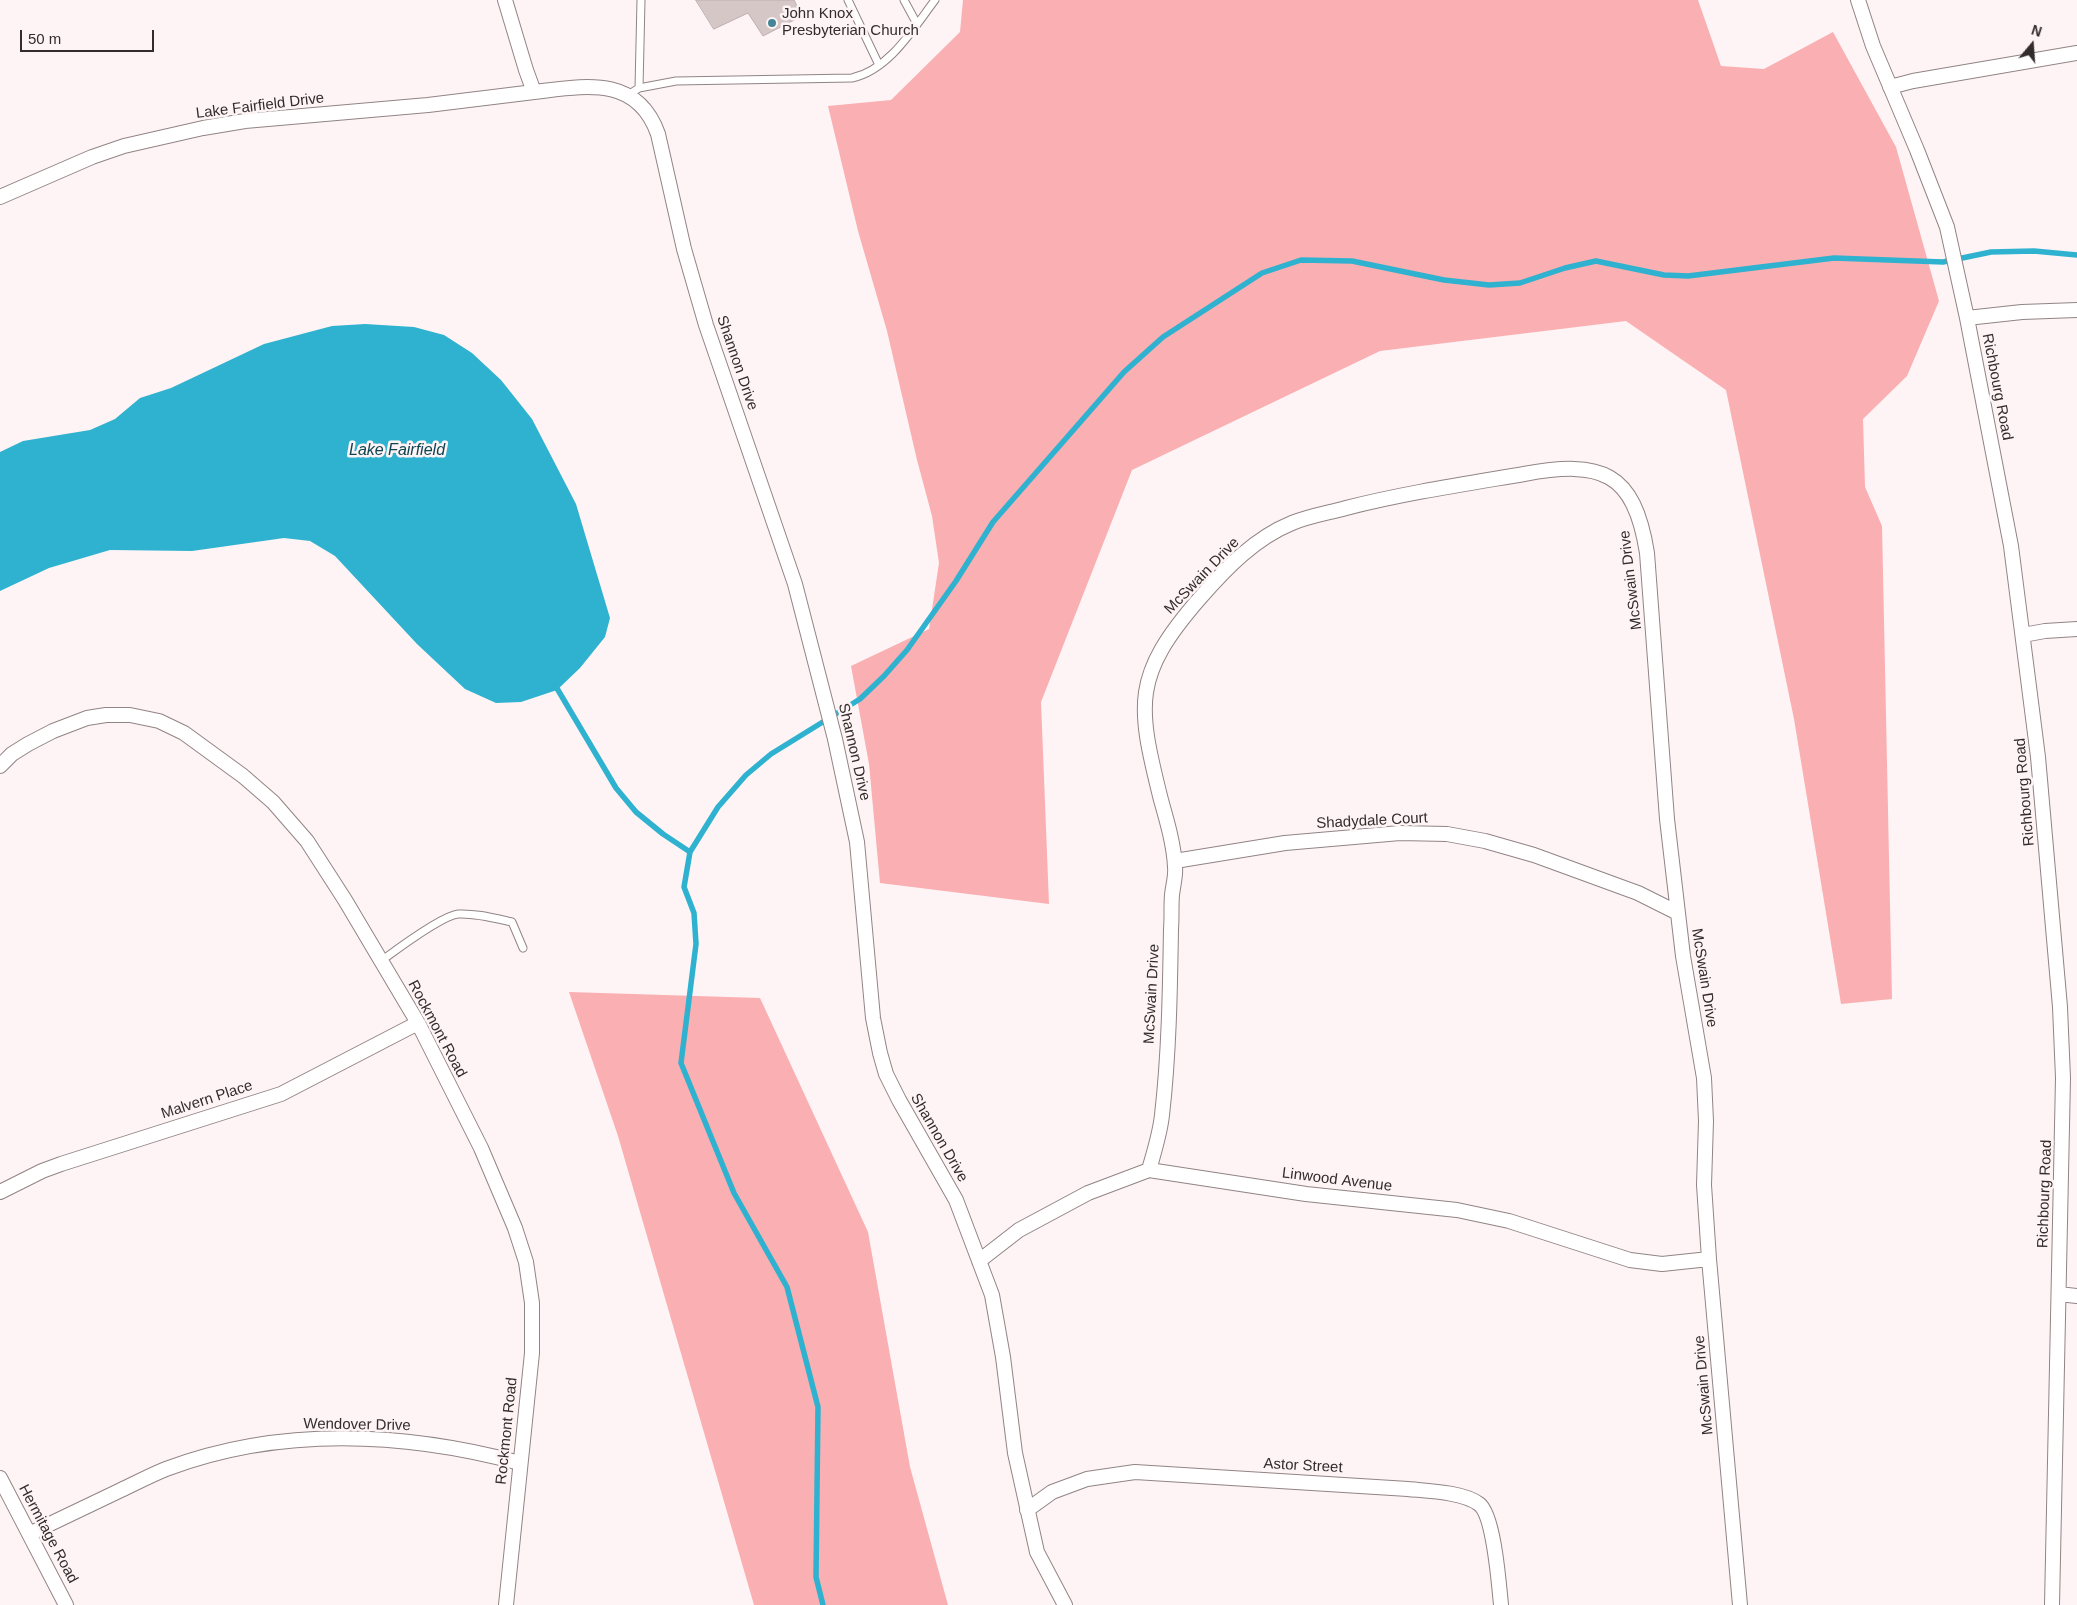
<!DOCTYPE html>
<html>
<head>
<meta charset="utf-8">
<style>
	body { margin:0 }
	#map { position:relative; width:2077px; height:1605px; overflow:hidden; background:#fef4f5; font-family:Helvetica,sans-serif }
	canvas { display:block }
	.north { position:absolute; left:2007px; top:20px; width:50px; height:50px; -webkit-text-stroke:4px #fef4f5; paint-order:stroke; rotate:18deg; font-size:14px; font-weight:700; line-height:20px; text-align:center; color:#322c2c }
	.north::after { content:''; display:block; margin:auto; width:18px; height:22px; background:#322c2c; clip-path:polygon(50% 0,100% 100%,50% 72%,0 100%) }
	.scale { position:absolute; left:20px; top:30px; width:134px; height:22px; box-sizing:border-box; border:2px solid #322c2c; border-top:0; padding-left:6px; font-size:15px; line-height:18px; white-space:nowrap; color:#322c2c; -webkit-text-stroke:4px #fef4f5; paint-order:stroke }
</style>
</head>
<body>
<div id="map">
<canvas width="2077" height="1605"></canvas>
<div class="north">N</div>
<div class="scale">50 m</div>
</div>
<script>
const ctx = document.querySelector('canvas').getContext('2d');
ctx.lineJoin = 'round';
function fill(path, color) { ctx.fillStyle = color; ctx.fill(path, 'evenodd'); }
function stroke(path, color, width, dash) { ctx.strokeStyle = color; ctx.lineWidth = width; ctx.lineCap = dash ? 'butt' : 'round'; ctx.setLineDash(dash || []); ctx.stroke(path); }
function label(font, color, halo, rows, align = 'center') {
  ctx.font = font + ' Helvetica,sans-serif'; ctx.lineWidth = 5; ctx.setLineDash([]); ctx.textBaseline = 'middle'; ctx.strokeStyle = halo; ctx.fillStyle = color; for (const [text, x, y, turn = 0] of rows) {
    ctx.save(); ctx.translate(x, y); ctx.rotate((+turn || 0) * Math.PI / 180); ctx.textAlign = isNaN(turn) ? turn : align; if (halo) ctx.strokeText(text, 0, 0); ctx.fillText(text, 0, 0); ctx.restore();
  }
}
const green = new Path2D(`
	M963,0H1698L1721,66L1764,69L1833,32L1896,147L1939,301L1907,376L1863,419L1865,487L1882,526L1892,999L1841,1004L1794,719L1726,390L1626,321L1380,351L1132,470L1041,702L1049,904L880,883L869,764L851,666L929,629L939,563L932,516L917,460L887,331L858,231L828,106L891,100L960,32Z
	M569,992L760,998L868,1232L910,1467L948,1605H754L618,1136Z`);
const water = new Path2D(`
	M365,324L414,327L444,335L472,353L501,380L532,419L576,504L610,618L605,637L580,668L557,690L521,702L496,703L465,689L417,644L335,556L310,541L284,538L192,551L110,550L49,568L0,591V452L23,441L90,430L115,419L140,398L171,388L264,344L332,326Z`);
const stream = new Path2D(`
	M555,685L616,788L636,812L663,834L690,852
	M823,1605L816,1577L818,1407L787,1287L734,1193L681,1063L696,944L694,913L684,887L690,852L718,807L746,775L771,754L860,699L884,676L907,650L956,581L993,522L1124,372L1163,337L1262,273L1301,260L1352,261L1444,280L1489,285L1520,283L1565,268L1596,261L1664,275L1688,276L1834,258L1943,262L1991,252L2034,251L2077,255`);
const building = new Path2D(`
	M696,0H794L802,16L763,36L748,13L714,29Z`);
const lane = new Path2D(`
	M848,0L879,65
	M904,0L917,24
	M639,88L641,0
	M628,95L639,88L676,81L852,78C889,70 913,29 935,0
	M381,961C396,950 441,916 458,914C475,913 494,918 512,922L523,948`);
const street = new Path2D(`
	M505,0L526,70L534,92C585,86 637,75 658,134L684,249L706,325L795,584L835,739L857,842L873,1018L880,1053L886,1074L899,1100L956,1200L992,1295L1003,1357L1015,1453L1037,1552L1065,1605
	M1858,0L1873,46L1917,150L1947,227L1967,318L2011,546L2038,757L2060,1007L2063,1078L2052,1605
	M1890,87L1913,81L2077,53
	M0,197L92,157L124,146L203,128L245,121L428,105L534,92
	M1967,318L2022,312L2077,310
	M2023,635L2045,631L2077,629
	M0,766L12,754L28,744L53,731L87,718L106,715H130L159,721L184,733L243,776L273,802L307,841L345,900L418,1023L481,1148L515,1228L526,1262L532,1303V1353L506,1605
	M1175,861L1285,843L1400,833L1447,834L1485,841L1534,855L1638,893L1678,913
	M1149,1170C1154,1152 1160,1134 1162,1115C1169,1054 1170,991 1171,929C1172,917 1171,906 1172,895C1173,885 1176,876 1175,867C1174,845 1167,821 1161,800C1137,704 1132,676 1200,598C1226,568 1255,538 1292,523C1309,516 1328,513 1346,508C1405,493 1465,484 1524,474C1601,460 1634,471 1647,553L1667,819L1683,956L1704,1078L1706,1121L1704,1185L1709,1259L1740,1605
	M0,1192L42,1171L61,1164L281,1094L418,1023
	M979,1261L1019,1230L1088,1193L1149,1170L1306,1194L1457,1210L1509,1221L1630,1260L1662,1264L1709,1259
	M2059,1294L2077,1296
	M0,1478L66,1605
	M1027,1510L1052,1492L1087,1479L1135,1472L1408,1489C1428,1491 1463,1492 1479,1504C1494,1515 1499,1585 1501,1605
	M29,1534C60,1519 90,1505 121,1490C136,1483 151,1475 166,1469C280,1426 404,1432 520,1463`);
const markers = [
	[772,23,5,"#448697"]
];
const poiNames = [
	["John Knox",782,14],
	["Presbyterian Church",782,31]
];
const streetNames = [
	["Lake Fairfield Drive",260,106,-7],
	["Shannon Drive",737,363,71],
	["Richbourg Road",1997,387,79],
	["McSwain Drive",1202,576,-46],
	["McSwain Drive",1631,580,-97],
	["Shannon Drive",854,752,77],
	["Richbourg Road",2025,792,-95],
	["Shadydale Court",1372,821,-3],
	["McSwain Drive",1704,978,81],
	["McSwain Drive",1152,994,-87],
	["Rockmont Road",437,1029,62],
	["Malvern Place",207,1100,-18],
	["Shannon Drive",939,1138,60],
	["Linwood Avenue",1337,1180,7],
	["Richbourg Road",2045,1194,-88],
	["McSwain Drive",1704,1385,-95],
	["Wendover Drive",357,1425,1],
	["Rockmont Road",507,1431,-84],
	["Astor Street",1303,1466,3],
	["Hermitage Road",48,1534,62]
];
const waterNames = [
	["Lake Fairfield",397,451]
];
fill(green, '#faafb2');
fill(water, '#2fb2cf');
stroke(stream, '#2fb2cf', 5.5);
fill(building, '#d6c7c7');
stroke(building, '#beaeaf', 1);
stroke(lane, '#928484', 9);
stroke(street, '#928484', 16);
stroke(lane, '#fff', 7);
stroke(street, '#fff', 14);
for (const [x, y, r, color] of markers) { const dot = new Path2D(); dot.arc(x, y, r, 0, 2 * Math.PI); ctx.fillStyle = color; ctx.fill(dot); stroke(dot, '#fef4f5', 2); }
label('15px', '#322c2c', '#fef4f5', poiNames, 'left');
label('15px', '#322c2c', '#fef4f5', streetNames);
label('italic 16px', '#0e4552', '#fef4f5', waterNames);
</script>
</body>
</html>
